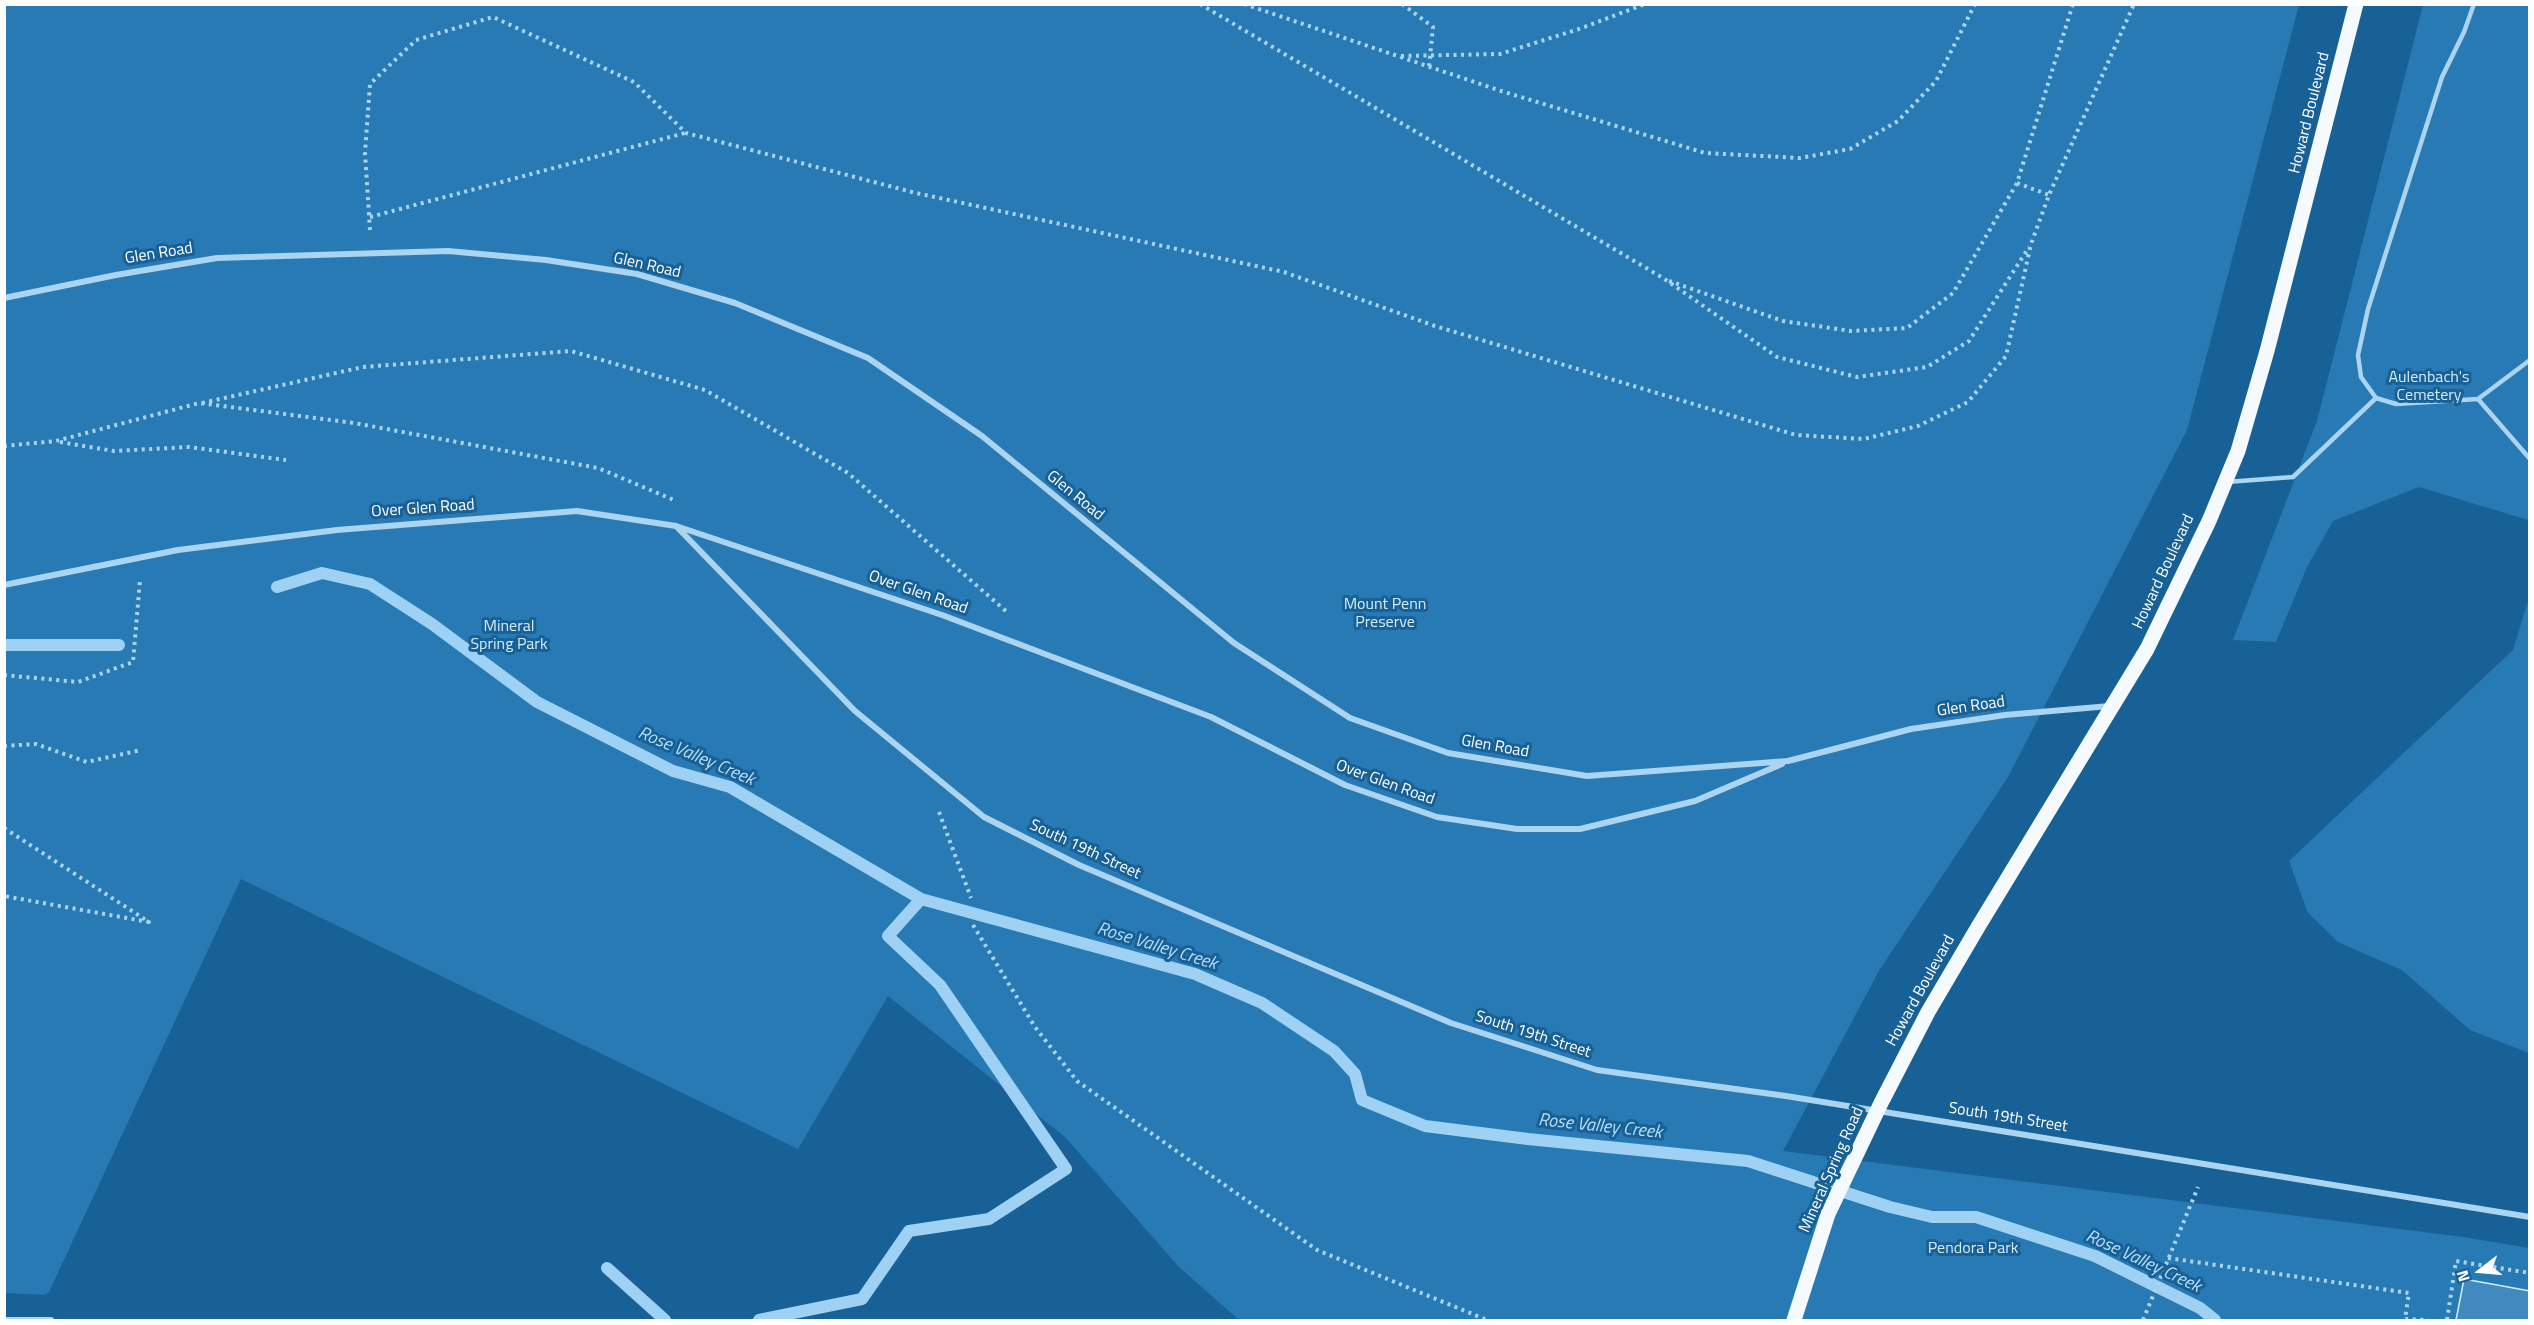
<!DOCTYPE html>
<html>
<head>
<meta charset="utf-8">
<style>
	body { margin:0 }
	#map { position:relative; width:2534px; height:1325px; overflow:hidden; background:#186197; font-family:"Titillium Web",sans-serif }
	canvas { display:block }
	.frame { position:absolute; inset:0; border:6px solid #fff; pointer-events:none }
	.north { position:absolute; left:2450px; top:1241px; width:60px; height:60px; -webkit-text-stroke:4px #186197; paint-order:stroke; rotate:254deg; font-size:16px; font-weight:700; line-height:24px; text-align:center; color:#fff }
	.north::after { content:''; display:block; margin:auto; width:21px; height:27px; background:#fff; clip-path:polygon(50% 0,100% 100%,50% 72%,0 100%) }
</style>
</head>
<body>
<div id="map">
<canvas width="2534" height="1325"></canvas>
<div class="frame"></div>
<div class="north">N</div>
</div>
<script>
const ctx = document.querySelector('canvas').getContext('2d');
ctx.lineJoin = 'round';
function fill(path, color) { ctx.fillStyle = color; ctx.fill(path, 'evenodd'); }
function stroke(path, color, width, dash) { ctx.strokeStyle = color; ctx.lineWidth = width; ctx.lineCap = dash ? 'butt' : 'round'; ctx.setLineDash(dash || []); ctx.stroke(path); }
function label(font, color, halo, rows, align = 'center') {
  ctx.font = font + ' "Titillium Web",sans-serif'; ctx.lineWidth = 6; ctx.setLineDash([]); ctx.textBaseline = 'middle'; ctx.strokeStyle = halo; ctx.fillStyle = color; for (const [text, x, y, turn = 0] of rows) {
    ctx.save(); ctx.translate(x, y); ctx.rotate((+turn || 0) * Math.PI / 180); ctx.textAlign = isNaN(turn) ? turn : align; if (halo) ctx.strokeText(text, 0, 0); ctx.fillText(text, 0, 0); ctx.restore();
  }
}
const green = new Path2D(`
	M5,5H2299L2187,430L2008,777L1880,969L1783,1151L2463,1237L2529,1248V1320H1239L1179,1267L1065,1137L888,996L798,1149L241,879L49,1292L45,1295L5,1293Z
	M2423,5H2529V553L2528,520L2419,487L2333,521L2307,567L2276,642L2233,640L2317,421Z
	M2529,598V1053L2470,1030L2402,970L2338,942L2308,913L2289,861L2513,650Z`);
const stream = new Path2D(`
	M277,587L322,573L370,584L432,624L537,702L673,771L730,787L921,899L1195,974L1262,1003L1334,1051L1355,1074L1362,1100L1425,1126L1528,1139L1748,1161L1890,1207L1932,1217H1976L2095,1256L2200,1308L2215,1320
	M4,645H119
	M607,1268L665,1320
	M759,1320L862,1299L909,1231L989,1219L1066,1169L940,985L888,936L921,899`);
const building = new Path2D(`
	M2464,1279L2530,1291V1320H2456Z`);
const path = new Path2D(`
	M1200,4L1663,278L1777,357L1857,377L1927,367L1969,341L2029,247
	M1244,4L1501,91L1705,153L1800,158L1850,149L1898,121L1936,81L1975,4
	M1402,4L1433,27L1429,67
	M1401,56L1500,54L1579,29L1645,4
	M2017,183L2049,195
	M370,217L685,133
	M370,230L365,153L370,84L416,40L493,17L634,82L686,133L916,193L1284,272L1435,326L1796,435L1864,439L1918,426L1968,402L2006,356L2031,244L2049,195L2134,4
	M1669,281L1783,321L1851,331L1907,328L1953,293L2017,183L2073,4
	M202,403L363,367L571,351L705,390L848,473L1007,612
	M60,442L114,451L189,447L286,460
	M4,446L56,441L199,403L354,423L598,468L674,500
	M4,675L78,682L133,662L140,580
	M4,746L36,744L87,762L141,750
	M939,812L971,898
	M4,828L149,922L4,896
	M973,925L1035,1027L1077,1081L1317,1250L1487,1320
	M2168,1258L2409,1293L2405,1319L2428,1320
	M2143,1320L2198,1187
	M2447,1320L2456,1261L2530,1273`);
const lane = new Path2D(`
	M2474,4L2464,32L2442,77L2368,309L2358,355L2361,377L2376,398L2396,404L2478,399
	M2530,360L2478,399L2530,459
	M2227,482L2293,477L2376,398`);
const street = new Path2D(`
	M4,298L116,275L217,258L448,251L546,260L637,274L735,303L868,358L982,436L1234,643L1350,718L1448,753L1587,776L1788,761L1911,729L2005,715L2110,706
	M676,526L855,711L984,817L1079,865L1451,1023L1597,1070L1786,1096L2530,1217
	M4,585L178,550L337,530L577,511L676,526L942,615L1211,717L1345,785L1437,817L1517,829H1580L1695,801L1782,764
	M4,1320H51`);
const primary = new Path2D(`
	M1794,1320L1828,1214L1881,1103L1928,1012L1978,927L2147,649L2209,521L2238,451L2267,351L2356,4`);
const streetNames = [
	["Howard Boulevard",2310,113,-76],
	["Glen Road",159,254,-9],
	["Glen Road",647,266,13],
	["Glen Road",1075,496,39],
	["Over Glen Road",423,509,-4],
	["Howard Boulevard",2164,572,-65],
	["Over Glen Road",918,593,19],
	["Glen Road",1971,707,-8],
	["Glen Road",1495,747,10],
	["Over Glen Road",1385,783,20],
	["South 19th Street",1085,850,25],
	["Howard Boulevard",1921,991,-61],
	["South 19th Street",1533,1035,18],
	["South 19th Street",2008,1118,9],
	["Mineral Spring Road",1832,1170,-66]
];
const parkNames = [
	["Aulenbach's",2429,378],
	["Cemetery",2429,396],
	["Mount Penn",1385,605],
	["Preserve",1385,623],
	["Mineral",509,627],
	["Spring Park",509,645],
	["Pendora Park",1973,1249]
];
const waterNames = [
	["Rose Valley Creek",696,757,23],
	["Rose Valley Creek",1157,947,17],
	["Rose Valley Creek",1600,1127,6],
	["Rose Valley Creek",2143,1262,25]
];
fill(green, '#287ab4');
stroke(stream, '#9ed1f3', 12);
fill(building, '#418abf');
stroke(building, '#d3ebfc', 1.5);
stroke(path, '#abd4f1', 4, [3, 4.5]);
stroke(lane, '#abd4f1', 4.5);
stroke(street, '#abd4f1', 6);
stroke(primary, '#f5faff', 15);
label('16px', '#fff', '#186197', streetNames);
label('16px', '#d3ebfc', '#186197', parkNames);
label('italic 18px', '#b8def8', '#186197', waterNames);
</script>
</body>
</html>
